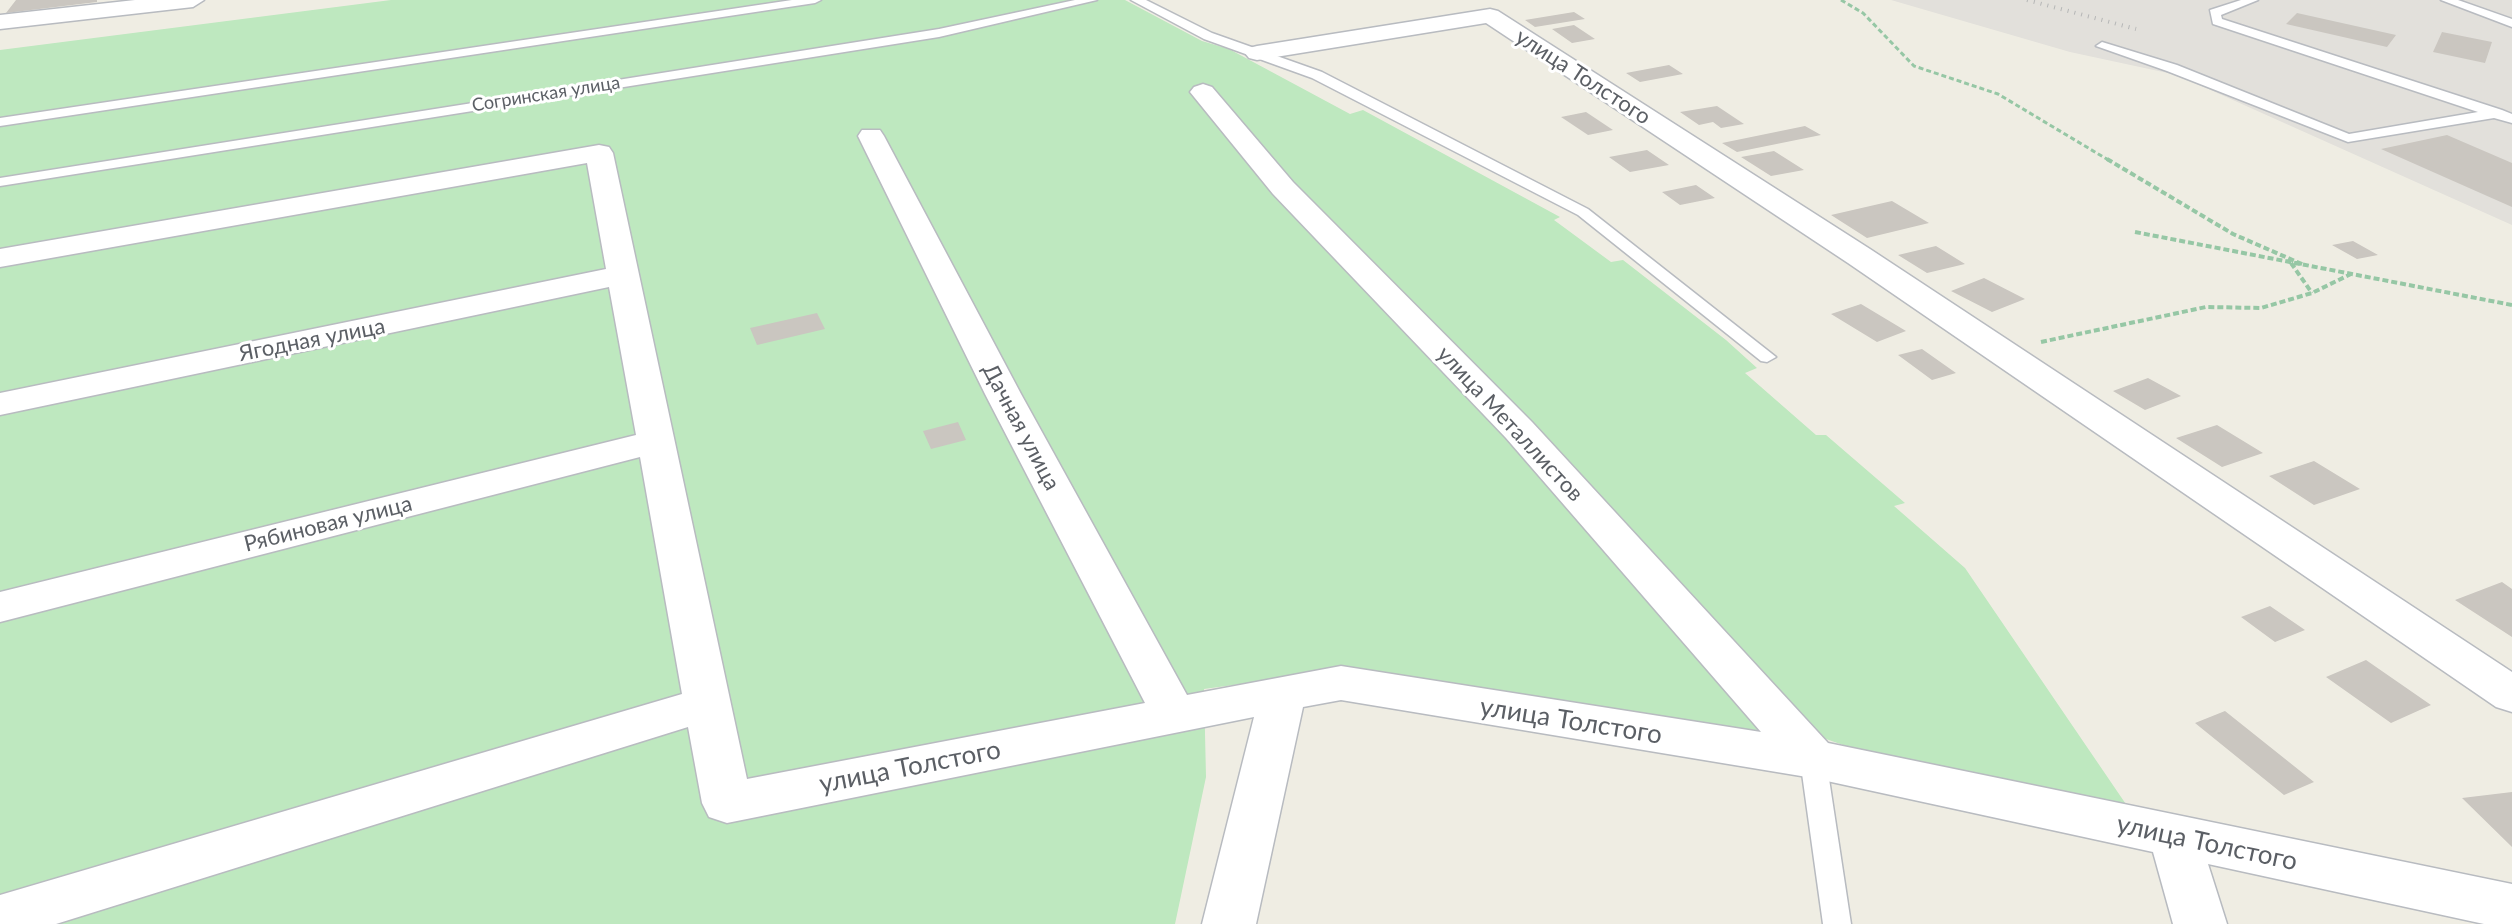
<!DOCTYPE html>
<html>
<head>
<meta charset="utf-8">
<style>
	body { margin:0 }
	canvas { display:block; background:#efede3 }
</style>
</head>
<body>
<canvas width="2512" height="924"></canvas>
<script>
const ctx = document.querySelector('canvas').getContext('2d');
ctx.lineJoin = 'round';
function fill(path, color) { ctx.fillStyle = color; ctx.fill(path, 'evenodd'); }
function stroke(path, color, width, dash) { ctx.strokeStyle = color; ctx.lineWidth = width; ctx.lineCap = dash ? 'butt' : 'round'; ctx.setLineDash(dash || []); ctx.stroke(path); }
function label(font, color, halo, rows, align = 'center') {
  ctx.font = font + ' Lato,sans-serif'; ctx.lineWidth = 6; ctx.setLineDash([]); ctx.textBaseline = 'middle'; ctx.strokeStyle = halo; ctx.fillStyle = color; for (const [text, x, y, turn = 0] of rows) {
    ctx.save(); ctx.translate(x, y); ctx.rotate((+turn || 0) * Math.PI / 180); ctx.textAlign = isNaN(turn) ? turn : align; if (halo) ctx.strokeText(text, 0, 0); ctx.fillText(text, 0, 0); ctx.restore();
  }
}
const industrial = new Path2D(`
	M1891,0H2512V225L2177,75L2070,52Z`);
const green = new Path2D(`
	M391,0H1125L1202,41L1229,49L1350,114L1363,110L1560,217L1554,220L1611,262L1623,260L1726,340L1757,368L1745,373L1816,435H1826L1905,503L1894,506L1965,568L2134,816L1934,777L1809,733L1767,737L1344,670L1204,689L1206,777L1175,924H0V50Z`);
const building = new Path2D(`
	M16,0H97V2L6,13Z
	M1574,12L1585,19L1535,27L1525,20Z
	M2297,13L2396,35L2387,47L2286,24Z
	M1574,25L1595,39L1572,43L1552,29Z
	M2442,32L2492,42L2485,63L2433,52Z
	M1669,65L1683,74L1640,82L1626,73Z
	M1717,106L1744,124L1721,128L1713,122L1699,125L1680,112Z
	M1586,112L1613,130L1588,135L1561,117Z
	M1805,126L1821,135L1737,152L1722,143Z
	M2447,135L2512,163V207L2381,149Z
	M1647,150L1669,165L1630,172L1609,157Z
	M1774,151L1804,170L1771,176L1741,157Z
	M1696,185L1715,198L1680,205L1662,192Z
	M1892,201L1929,223L1867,238L1831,215Z
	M2353,241L2378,255L2357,259L2332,245Z
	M1936,246L1965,264L1927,273L1898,255Z
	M1984,278L2025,299L1992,312L1951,291Z
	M1861,304L1906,331L1877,342L1831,314Z
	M817,313L825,329L757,345L750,328Z
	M1922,349L1956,373L1932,380L1898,355Z
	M2148,378L2181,396L2145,410L2113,391Z
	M958,422L966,440L931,449L923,431Z
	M2217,425L2263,453L2222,467L2176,438Z
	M2314,461L2360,489L2314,505L2269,476Z
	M2502,582L2512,589V637L2455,600Z
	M2270,606L2305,630L2275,642L2241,617Z
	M2366,660L2431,705L2391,723L2326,677Z
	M2225,711L2314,782L2284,795L2195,723Z
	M2512,792V847L2462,798Z`);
const pathFar1 = new Path2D(`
	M1841,0L1863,13L1914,66L1998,94L2110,161`);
const path = new Path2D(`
	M2107,159L2233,234L2304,265
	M2135,232L2512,305
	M2291,263L2312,293
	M2041,342L2206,307L2261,308L2312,293L2351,274`);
const lane = new Path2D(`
	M792,0H821L815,3L0,126V118Z
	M1075,0H1097L939,37L0,186V178L939,29Z
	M1131,0H1146L1212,33L1322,72L1588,209L1776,357L1767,362L1761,361L1578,215L1312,78L1204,39Z
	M2241,0H2258L2221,15L2222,19L2502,110L2512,114V123L2494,118L2348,142L2167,71L2096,46L2102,42L2177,65L2349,134L2478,112L2213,24L2210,10Z
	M2441,0H2458L2512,19V27Z
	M1813,749L1822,752L1826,759L1851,924H1823L1800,759L1804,752Z`);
const street = new Path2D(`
	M135,0H204L193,7L0,29V15Z
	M1490,9L1498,11L1870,249L2512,672V712L2496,707L1848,263L1486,23L1257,60L1249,58L1245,53L1249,48L1257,46Z
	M1203,84L1212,87L1293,182L1532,422L1828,743L2512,884V924H2484L2208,864L2227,924H2173L2153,852L1813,778L1341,700L1303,707L1256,924H1202L1254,717L727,823L709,817L702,803L688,727L56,924H0V895L682,694L640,457L0,622V592L636,435L609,287L0,415V393L606,269L587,163L0,267V249L599,145L609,147L613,153L747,779L1145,703L985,394L858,136L862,130H880L884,136L1021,394L1187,695L1341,666L1761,732L1506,438L1273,194L1190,92L1194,87Z`);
const rail = new Path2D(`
	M2027,0L2136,29`);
const farStreetnames = [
	["Согринская улица",546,94,-9]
];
const streetNames = [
	["улица Толстого",1583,77,33],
	["Ягодная улица",312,340,-11],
	["улица Металлистов",1510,424,47],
	["Дачная улица",1021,427,62],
	["Рябиновая улица",328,524,-14]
];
const nearStreetnames = [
	["улица Толстого",1571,721,9],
	["улица Толстого",910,767,-11],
	["улица Толстого",2207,843,12]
];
fill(industrial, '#e2e0db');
fill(green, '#bee8bf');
fill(building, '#cac6c0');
stroke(lane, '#b8bbc0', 3);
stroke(street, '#b8bbc0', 3);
stroke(pathFar1, '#96c7a5', 3, [5, 3]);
stroke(path, '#96c7a5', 4, [6, 3]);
fill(lane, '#fff');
fill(street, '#fff');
stroke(rail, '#b5b6b6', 4, [1, 6]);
label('18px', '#5b5f65', '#fff', farStreetnames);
label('22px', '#5b5f65', '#fff', streetNames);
label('26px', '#5b5f65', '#fff', nearStreetnames);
</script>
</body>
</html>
